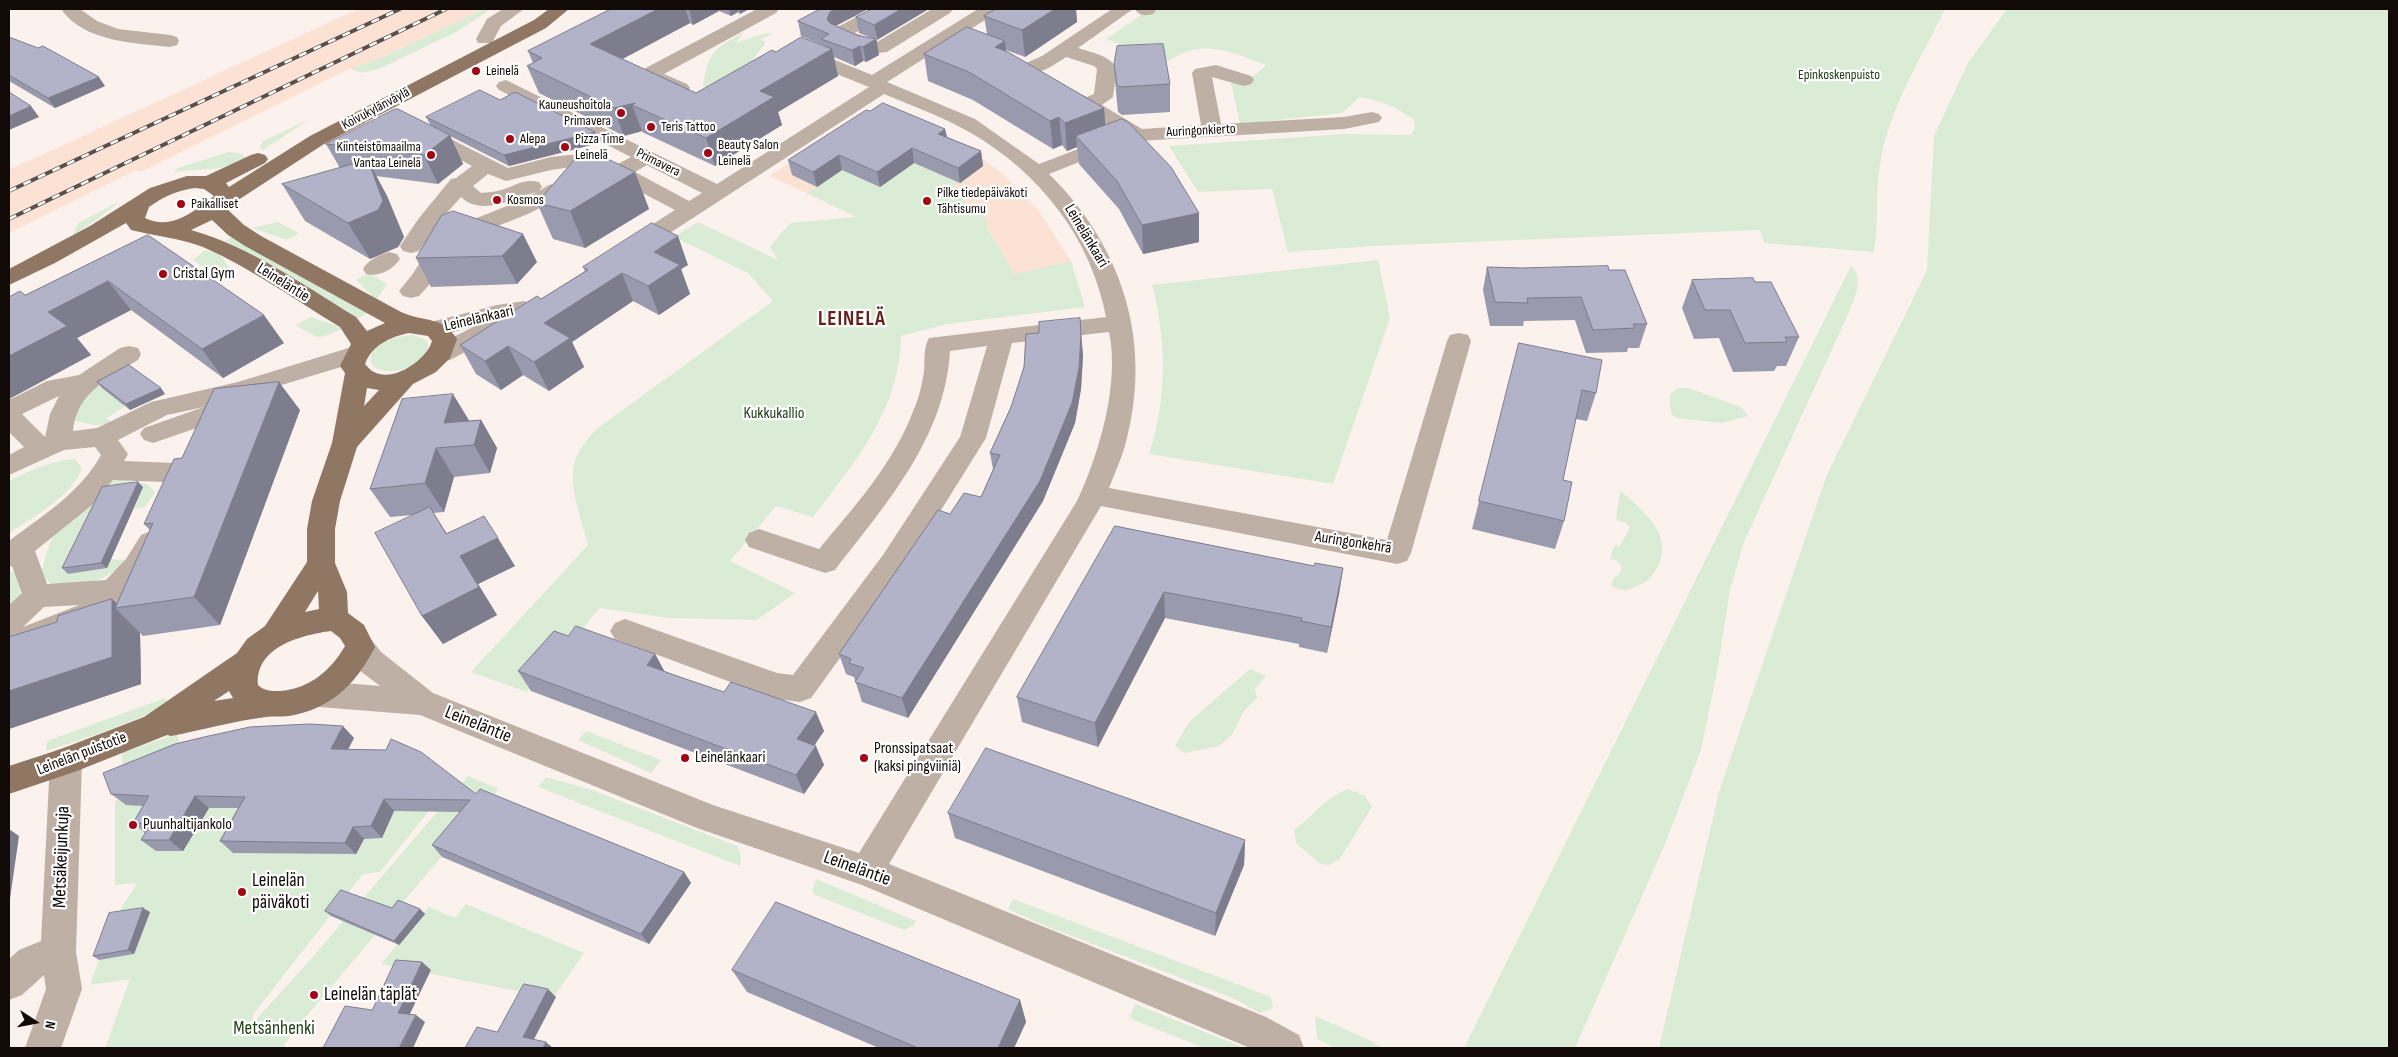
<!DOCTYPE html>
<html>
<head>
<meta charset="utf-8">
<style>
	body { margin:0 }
	#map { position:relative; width:2398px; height:1057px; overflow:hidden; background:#fcf2ed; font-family:"Sofia Sans Condensed",sans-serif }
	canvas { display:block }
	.frame { position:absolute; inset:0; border:10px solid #110a06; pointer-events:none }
	.north { position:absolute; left:10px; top:997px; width:50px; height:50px; -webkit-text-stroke:4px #fff; paint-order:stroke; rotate:101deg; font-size:14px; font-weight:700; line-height:20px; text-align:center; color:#110a06 }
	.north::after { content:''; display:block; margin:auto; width:18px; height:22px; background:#110a06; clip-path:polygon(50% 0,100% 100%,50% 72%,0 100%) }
</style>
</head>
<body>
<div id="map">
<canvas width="2398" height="1057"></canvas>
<div class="frame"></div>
<div class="north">N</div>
</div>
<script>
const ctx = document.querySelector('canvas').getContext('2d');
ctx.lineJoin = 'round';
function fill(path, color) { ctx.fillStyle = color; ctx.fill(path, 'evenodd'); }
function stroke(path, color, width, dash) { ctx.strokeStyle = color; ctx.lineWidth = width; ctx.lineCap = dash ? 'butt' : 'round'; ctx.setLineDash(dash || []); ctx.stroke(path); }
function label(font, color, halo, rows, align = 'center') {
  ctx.font = font + ' "Sofia Sans Condensed",sans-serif'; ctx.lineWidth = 4.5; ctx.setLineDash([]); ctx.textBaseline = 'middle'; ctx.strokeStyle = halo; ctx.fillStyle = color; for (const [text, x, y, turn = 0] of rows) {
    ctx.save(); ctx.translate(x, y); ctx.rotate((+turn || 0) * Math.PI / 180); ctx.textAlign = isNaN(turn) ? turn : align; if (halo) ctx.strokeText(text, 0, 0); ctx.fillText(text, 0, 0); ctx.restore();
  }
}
const built = new Path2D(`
	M358,9H484L383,57L343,72L141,172L136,170L9,233V170Z
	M851,122L944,134L970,150L1004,175L1039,211L1071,261L1014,275L986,225L856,216L769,176Z`);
const green = new Path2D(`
	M484,9H491L458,31L379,69L361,73L351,69L383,57Z
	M1150,9H1945C1921,59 1889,108 1880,164C1875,193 1879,223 1874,252L1764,243L1760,230L1374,246L1288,252L1272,189L1198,192L1169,146L1346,134L1411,135L1415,128L1414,120C1397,107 1381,101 1360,97L1342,113L1240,124L1231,83C1246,81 1256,76 1266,65C1243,57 1218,44 1193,50C1182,52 1171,60 1161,65L1154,58L1106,39Z
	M2007,9H2389V1048H1659L1719,792L1826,477L1927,270L1934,136L1968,63Z
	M744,32L736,43L766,33L773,34L760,39L766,42L740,77L710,88L703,87C708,50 714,50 744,32Z
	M310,119L263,150L260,147L263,141Z
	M887,139L959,183L953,187L970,195L962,201L979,208L988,224L986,226L1014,274L1071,261L1085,307L947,324L901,336C900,409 856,461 813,517L776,506L730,561L795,593L757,620L668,618L600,608L527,692L471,672L588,545C582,521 567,483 575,460C579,449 588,439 595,430L773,301L748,273L674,237L698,222L778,260L770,247L790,223L856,217L807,193Z
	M228,152L239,153L248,159L221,168L173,172L178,168Z
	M122,200L95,221L73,235L78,223Z
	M278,222L299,233L287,240L252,228Z
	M235,235L368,313L357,319L225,241Z
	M205,250L219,254L235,274L223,281L193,260Z
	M1378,260L1390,318L1333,484L1149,454C1167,401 1167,340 1152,285Z
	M1851,266C1864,281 1856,293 1850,310L1744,542L1730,590L1718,667L1701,750L1665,844L1575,1048H1464Z
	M369,273L387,284L376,300L356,280Z
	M310,317L343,328C319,340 318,340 296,325Z
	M413,335L426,340L428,344C426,367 387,380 371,364C367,342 398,336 413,335Z
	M93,381L126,406L106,418L113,424L94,425L71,420Z
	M1678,388H1688L1741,407L1748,416L1722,423L1677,418L1672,415L1670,406V394Z
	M75,459L82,468C72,497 33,516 9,534V481C28,471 53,460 75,459Z
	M117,479L147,484L155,492L145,507L134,509L143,488L68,573L107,568L111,559L124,560V565C99,583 85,585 55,589L41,573C44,563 46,553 50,543C60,521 95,489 117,479Z
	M1620,491C1647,512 1681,543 1650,578C1645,584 1634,587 1626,591L1612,587V580L1621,572V565L1617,561L1610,559L1615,545L1620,546L1630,527L1626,523L1616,520Z
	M11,571L24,577V589L9,610V572Z
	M1250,669L1266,676L1255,689L1257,698L1244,711L1232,735L1219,746L1184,753L1175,746L1190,721Z
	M165,698L169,705C129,723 89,738 46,751L47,741Z
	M586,731L661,760L651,773L578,740Z
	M178,733L179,744L123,766L122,753Z
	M468,776L499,789L293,1032L283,1048H105L130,979L90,985L99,960L134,954L149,913L115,918L137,883L115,885V801L146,784L163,807L156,851H183L196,807L257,808L234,853H288L311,810L329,854H356L364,839L382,838L394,811H429L380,872L363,874L254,1013L252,1024L311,959Z
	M546,777L592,790L737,846L741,856L740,866L538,787Z
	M1348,789L1365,796L1372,807L1339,860L1329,865L1320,864L1296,843L1294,830C1314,816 1325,797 1348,789Z
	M816,879L916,921L914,925L904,930L815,895L812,891Z
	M1013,899L1271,997L1273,1008L1260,1013L1235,999L1041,924L1008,909Z
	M466,904L584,953L553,998L381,964L429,907L455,918Z
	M1135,1004L1245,1048H1204L1129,1018Z
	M1315,1016L1369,1040L1382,1048H1335L1317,1039Z`);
const minor = new Path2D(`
	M61,9H80L97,21L118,29L170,35L177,37L179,41L177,45L170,47C134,43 84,42 61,9Z
	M503,9H524L501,26L492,43H478L476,39L487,19Z
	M757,9H779L776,13L664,74L687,84L690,88L687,92C672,96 656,84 642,78L639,74L642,70Z
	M871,9H893L890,13L855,33L877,42L932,9H953L950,13L887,52C869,56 851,44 834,37L832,33L834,29Z
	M978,9H999L996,13L887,82L975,119L1039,164L1120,133L1066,101L1063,97L1066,93L1073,91L1087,97L1094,94L1097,69L1094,66L1066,57C1054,65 1039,76 1024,72L1021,68L1024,64L1042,56L1112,9H1133L1078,48C1093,53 1108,55 1117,68L1113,97L1102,105L1142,129L1201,125L1192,73L1195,69L1216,65L1251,76L1254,80L1251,84L1244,86L1212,77L1221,124L1344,117L1372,112L1379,114L1382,118L1379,122L1344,129L1138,141L1122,145L1049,174C1122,246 1153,341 1126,442C1122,457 1115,473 1109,488L1387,540L1447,341L1450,335L1459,333L1468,335L1471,341L1411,553L1407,561L1397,564L1101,506L889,864L1266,1017L1299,1035L1304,1048H1250L862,885L697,828L420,715L319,707L308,703L304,694L308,685L319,681L380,686L359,670L345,647L350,638L360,635L370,638L381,652L433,693L713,805L859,853L1077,501C1099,454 1120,384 1109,332L1012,343L986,438L903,571L811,698L800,702L776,699L615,639L610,631L615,623L625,619L777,673L793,675L883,555L960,437L987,346L950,351C945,438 886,504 835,570L825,573L749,547L745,540L749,533L759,529L819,549C855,506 894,463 914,409C919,398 922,384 924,372C925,361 923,348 929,338L1106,317C1091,238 1040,173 971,133C943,117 913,106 884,94L639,253L631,255L623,253L620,248L623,243L675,210L618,180L565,195L528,214L455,243L429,285L419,296L411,298L403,296L399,291L412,275L439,233L512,204L537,192C513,198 482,217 461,197L443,217L419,251L411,253L403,251L400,246L419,218L451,179L456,178L472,166L417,137L414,133L417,129L424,127L431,129L508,168L551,157L578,154L618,164L631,157L499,90L496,86L499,82L506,80L717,184L869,87L794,57L792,53L794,49H808L872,75ZM647,165L702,193L689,201L635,172ZM578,166L600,172L549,185L539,191L542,187L539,182C522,178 516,186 501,190C495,192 487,192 481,193L473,186L488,174L506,181L551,170Z
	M1135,9H1155L1156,10L1153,14C1146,16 1139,16 1135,9Z
	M389,252L397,254L400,259C393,270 379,277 366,274L363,269C368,260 379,255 389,252Z
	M524,301L532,304L536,309L532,314L501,320L507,326L503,332L450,360L441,362L432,360L429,354L432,348L475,326L435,337L427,335L423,329L427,323L497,305Z
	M129,346L138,348L141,354L138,360C109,378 76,393 73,431L97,428L151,402L238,382L355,346L364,348L367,354L364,360L229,401L234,403L238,409L234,415L162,440L153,443L144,440L140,434L144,428L204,407L167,415L118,440L128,454L124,461L176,463L185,466L192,479L179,507L169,510L159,507L156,500L164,482L113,480L92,505L35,551L47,584L106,580L126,559L141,535L151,531L161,535L165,542L146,575L106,618L9,658V605L22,593L12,566L9,567V541C42,516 80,493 101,455L95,447L64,450L9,475V455L24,447L9,432V400L47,381L79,375L120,348ZM59,396L50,414L45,437L22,414ZM79,605L23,627L44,607Z
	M66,747L77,751L82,761L76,952L82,989L61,1048H25L46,989L44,975L22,995L9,1000V959L19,950L41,941L50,761L55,751Z`);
const major = new Path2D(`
	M549,9H569L546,28L324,144L226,208L244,225L261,236L401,312C425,323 442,315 457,339L450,358L436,372L413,384L357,447L340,501L335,529V563L347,592L348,613L364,625L375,647C356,684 331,709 289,716C281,717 273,716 266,717C234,721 202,730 171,736L167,735L77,771L9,794V766L61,749L144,717L237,653L247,639L265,626L307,562V529L312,501L332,443L345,373L340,366L351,344L340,327C295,300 251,268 203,247C180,238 155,236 131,230L126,223L55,263L9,285V269L90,226L150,188L187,176H206L251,155L258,153L265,155L268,159L265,163L226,183L229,187L310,136L534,20ZM195,188L204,189L214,196C194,211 172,231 145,218L149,207C163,197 178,190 195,188ZM212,220L228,235L245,246L385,323L367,331L356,317C303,285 251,247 191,230ZM409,333L428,336L432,341C427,359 394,383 374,372C371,371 367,366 365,364C372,345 390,337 409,333ZM367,388L379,390L364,406ZM318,591L319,609L305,612ZM331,631L340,638L345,646C331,671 308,689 280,691C271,691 264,691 258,685C255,647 301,635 331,631ZM229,691L233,698L214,701Z`);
const rail = new Path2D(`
	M9,191L400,9
	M9,219L446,9`);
const wall = new Path2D(`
	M611,9H749L740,14L738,12L731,16L719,11L693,25L690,23L622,59L696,93L776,52L823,46V45L801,36L798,21L820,9H868L836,26L856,35L874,39L859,33L856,17L872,9L879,55L866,62L863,61L855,66L834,57L838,76L778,112L782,125L715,166L642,132V131L624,136L539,93L527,66L533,63L528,51Z
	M996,9H1076L1077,22L1025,57L1006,50V51L1104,108L1105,125L1199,242L1143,254L1119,209L1079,164L1077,147L1067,151L1062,145L1053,149L973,100L928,81L924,54L987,34L984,16Z
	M9,37L105,86L55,108L9,81Z
	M1114,64L1170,84V112L1122,115L1118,112L1116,92Z
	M500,100L595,132L599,143L509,166L450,136L463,164L438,184L376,176L387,196L404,237L398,247L370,259L305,221L282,184L340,168L326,144L431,126L426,117Z
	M870,111L945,129L947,137L981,151L983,166L960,183L914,163L880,187L842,170L817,187L792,175L788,160Z
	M635,172L649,209L585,248L553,239L537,203Z
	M441,216L537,262L517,284L431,287L416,258Z
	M148,235L284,343L223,378L131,310L77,338L91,355L9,399V297L25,295Z
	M688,265L681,269L690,294L659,315L633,301L572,342L584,367L549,391L523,375L501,390L476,374L460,345L541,299L585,271L583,267Z
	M1487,267L1609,270L1647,324L1639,348H1628L1627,352L1586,353L1575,320L1524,321L1523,326H1490L1483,290Z
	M1692,280L1755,282L1799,337L1786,366H1777L1774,371L1733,372L1719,338L1694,339L1682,308Z
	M1080,318L1083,356L1081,389L1075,423L1043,501L908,718L862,702L854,677L846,674L839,654L950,514L981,497L993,469L990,453L1011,407L1039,333Z
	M1519,343L1596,393L1587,421L1576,419L1563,480L1564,521L1555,549L1472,529Z
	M97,382L165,394L130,410L102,388Z
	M300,410L220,625L143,636L140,633L141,684L9,729L117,603L150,530L144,524L182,458Z
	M481,420L497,448L490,473L454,477L444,512L433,513L447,534L515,566L478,584L497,615L443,644L422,616L413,515L390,517L370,489L469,421Z
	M143,487L107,568L68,574L62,568Z
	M1115,526L1314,566L1343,568L1339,594L1327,653L1299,647V644L1165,618L1098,747L1022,722L1017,697Z
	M568,636L655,654L664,671L824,731L814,745L824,765L804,794L531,691L518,671Z
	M354,738L348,749L476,794L684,872L691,883L649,944L442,857L432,845L461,812L394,811L382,838L364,839L356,854L233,853L220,841L238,808H209L183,851H156L141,840L145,833L133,823L143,806L126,805L111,794Z
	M948,813L1245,840L1244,865L1215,936L955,838Z
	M392,908L420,909L425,914L399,945L331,916L325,911Z
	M150,912L134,954L99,960L93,956Z
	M732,970L1020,1000L1026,1022L1014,1048H879L747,992Z`);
const shadedWall = new Path2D(`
	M658,9H685L690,23L600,71L590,44Z
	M689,9H718L719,11L693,25Z
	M729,9H737L738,12L731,16Z
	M739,9H749L740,14Z
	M836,9H868L833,27L830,34L827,19L830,12Z
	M901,9H929L877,40L874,25Z
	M1055,9H1076L1077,22L1025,57L1022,30Z
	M876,39L879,55L866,62L863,47Z
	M1005,41L1008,68L995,47Z
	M860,46L863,61L855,66L852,50Z
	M832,49L838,76L778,112L782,125L715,166L706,138L760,91Z
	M99,77L105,86L55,108L48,98Z
	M635,103L632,105L642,131L624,136L614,108Z
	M31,106L39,117L9,130V116Z
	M1104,108L1106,136H1076L1077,147L1067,151L1065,123Z
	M1059,117L1062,145L1053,149L1050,121Z
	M945,129L948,143L938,134Z
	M595,132L599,143L509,166L504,155Z
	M450,135L463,164L438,184L424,155Z
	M912,148L914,163L880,187L877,172Z
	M981,151L983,166L960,183L958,168Z
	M839,155L842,170L817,187L813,172Z
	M368,160L387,196L404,237L398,247L370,259L348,223Z
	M635,172L649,209L585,248L570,211Z
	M1199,213V242L1143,254L1142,225Z
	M523,234L537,262L517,284L502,256Z
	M678,236L688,265L681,269L690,294L659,315L648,286L654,252Z
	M622,273L633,301L572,342L584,367L549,391L534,362L544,323Z
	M108,281L131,310L77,338L91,355L9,399V356L48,312Z
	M264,315L284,343L223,378L202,349Z
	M1081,335L1083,356L1081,389L1075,423L1043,501L908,718L902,698Z
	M508,346L523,375L501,390L485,361Z
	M279,382L300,410L220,625L194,597Z
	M161,388L165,394L130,410L126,404Z
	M453,394L470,422L444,423Z
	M481,420L497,448L490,473L474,445Z
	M436,448L454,477L444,512L425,483Z
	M138,482L143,487L107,568L101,563Z
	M430,507L448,536L498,538L515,566L478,584L497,615L443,644L422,616L446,534Z
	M1343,568L1339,594L1327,653L1331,627Z
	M1164,592L1165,618L1098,747L1095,723Z
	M112,599L121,607L115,608L140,633L141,684L9,729V691Z
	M655,654L666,674L647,665Z
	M816,712L824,731L806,758L797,739Z
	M343,726L354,738L342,761L331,749Z
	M816,746L824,765L804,794L796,775Z
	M195,796L209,808L183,851L169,840Z
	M384,799L394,811L382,838L371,826Z
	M353,827L364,839L356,854L345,843Z
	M9,829L19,836L10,899H9Z
	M1245,840L1244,865L1215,936L1216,913Z
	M684,872L691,883L649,944L641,934Z
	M143,908L150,912L134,954L128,950Z
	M420,909L425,914L399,945L394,941Z
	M422,962L431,970L407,1020L398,1013Z
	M548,989L556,997L531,1045L523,1037Z
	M1020,1000L1026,1022L1014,1048H998Z
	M416,1015L425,1022L413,1048H399Z
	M546,1042L553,1048H543Z`);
const building = new Path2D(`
	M611,9H658L590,44L696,93L772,50L776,52L801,37L832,49L760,91L774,97L706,138L632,105L635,103L614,108L527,66L542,58L528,51Z
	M820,9H836L830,12L827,19L830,23L856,35L876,39L863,47L860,46L852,50L821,39L829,34L798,21Z
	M872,9H901L874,25L856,17Z
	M996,9H1055L1022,30L984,16Z
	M967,27L1005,41L995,47L1008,52L1104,108L1065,123L1059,117L1050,121L969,72L924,54Z
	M9,37L38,48L43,46L99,77L48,98L9,75Z
	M1163,44L1170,84L1120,87L1117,85L1114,64L1117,46Z
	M480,90L500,100L515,92L595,132L504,155L426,117Z
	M9,92L31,106L9,116Z
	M883,103L945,129L938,134L981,151L958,168L912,148L877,172L839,155L813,172L788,160L866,110L870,111Z
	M395,109H398L450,135L424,155L326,144Z
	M1122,119L1128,122L1171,167L1199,213L1142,225L1117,181L1076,136Z
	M589,150L635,172L570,211L537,203L581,152Z
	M368,160L383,201L378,210L348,223L282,184Z
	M453,211L523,234L502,256L416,258L441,216Z
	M652,223L678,236L654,252L680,265L648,286L622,273L544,323L570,338L534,362L508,346L485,361L460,345L537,296L541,299L588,270L583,267Z
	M148,235L264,315L202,349L108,281L48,312L67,326L9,356V297L20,291L25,295Z
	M1608,266L1609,270H1625L1647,324H1633L1635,328L1593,330L1581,297L1527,298L1528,303L1495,302L1487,267L1520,268Z
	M1753,278L1755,282H1771L1799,337H1785L1787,342L1745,343L1730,310H1705L1692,280Z
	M1080,318L1081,335L1079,368L1072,403L1040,481L902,698L855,682L864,668L849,663L851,659L839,654L938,510L950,514L964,493L981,497L1000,455L990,453L1011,407L1024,367L1026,334L1039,333V322Z
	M1519,343L1602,360L1596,393L1582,390L1563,480L1572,482L1564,521L1479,501Z
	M129,365L161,388L126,404L97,382Z
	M279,382L194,597L115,608L153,523L144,524L174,459L182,458L214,389Z
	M453,394L444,423L481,420L474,445L436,448L425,483L370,489L402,399Z
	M138,482L101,563L62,568L102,487Z
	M430,507L446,534L484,516L498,538L460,556L479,587L422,616L375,533Z
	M1115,526L1314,566L1315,563L1343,568L1331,627L1301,621L1302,618L1164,592L1095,723L1017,697Z
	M112,599V657L9,691V637L57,622L58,616Z
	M576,626L655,654L647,665L674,675L724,692L731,682L816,712L797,739L816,746L796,775L518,671L554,631L568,636Z
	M310,724L343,726L331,749L386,750L391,739L421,752L476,794L480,789L684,872L641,934L432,845L470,800L384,799L371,826L353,827L345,843L220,841L245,797L195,796L169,840H141L151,824L133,823L149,796L111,794L103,773L175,744L204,737L250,727Z
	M986,748L1245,840L1216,913L948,813Z
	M341,890L392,908L398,900L420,909L394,941L325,911Z
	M776,902L1020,1000L998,1048H918L732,970Z
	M143,908L128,950L93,956L109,913Z
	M396,960L422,962L398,1013L416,1015L399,1048H323L345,1006L372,1010Z
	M524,984L548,989L523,1037L546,1042L543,1048H465L477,1027L497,1032Z`);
const markers = [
	[476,71,5,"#a20614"],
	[621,113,5,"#a20614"],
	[651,127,5,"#a20614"],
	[510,139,5,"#a20614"],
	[565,147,5,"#a20614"],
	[708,153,5,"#a20614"],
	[431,155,5,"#a20614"],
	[497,200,5,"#a20614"],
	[927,201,5,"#a20614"],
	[181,204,5,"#a20614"],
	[163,274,5,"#a20614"],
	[685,758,5,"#a20614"],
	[864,758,5,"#a20614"],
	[133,825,5,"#a20614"],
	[242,892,5,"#a20614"],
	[314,995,5,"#a20614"]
];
const farPoinames = [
	["Leinelä",486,71],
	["Kauneushoitola",611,105,"right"],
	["Primavera",611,121,"right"],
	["Teris Tattoo",661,127],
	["Alepa",520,139],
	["Pizza Time",575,139],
	["Leinelä",575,155],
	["Beauty Salon",718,145],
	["Leinelä",718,161],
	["Kiinteistömaailma",421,147,"right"],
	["Vantaa Leinelä",421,163,"right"],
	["Pilke tiedepäiväkoti",937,193],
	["Tähtisumu",937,209],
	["Kosmos",507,200],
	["Paikalliset",191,204]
];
const farParknames = [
	["Epinkoskenpuisto",1839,75]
];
const farStreetnames = [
	["Koivukylänväylä",376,109,-28],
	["Auringonkierto",1201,131,-3],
	["Primavera",658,163,26]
];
const streetNames = [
	["Leinelänkaari",1086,236,59],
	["Leineläntie",283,283,32],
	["Leinelänkaari",479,319,-13],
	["Auringonkehrä",1353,543,9],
	["Leinelän puistotie",82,754,-21]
];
const poiNames = [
	["Cristal Gym",173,274],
	["Pronssipatsaat",874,749],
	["(kaksi pingviiniä)",874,767],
	["Leinelänkaari",695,758],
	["Puunhaltijankolo",143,825]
];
const parkNames = [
	["Kukkukallio",774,414]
];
const nearStreetnames = [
	["Leineläntie",478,725,22],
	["Metsäkeijunkuja",62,857,-88],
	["Leineläntie",857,869,20]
];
const nearPoinames = [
	["Leinelän",252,881],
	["päiväkoti",252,903],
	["Leinelän täplät",324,995]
];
const nearParknames = [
	["Metsänhenki",274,1029]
];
const districtNames = [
	["LEINELÄ",852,320]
];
fill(built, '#fbe2d5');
fill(green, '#daecd5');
fill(minor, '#beb0a5');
fill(major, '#907763');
stroke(rail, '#58504c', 4);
stroke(rail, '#fff', 2.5, [8]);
fill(wall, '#999aad');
fill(shadedWall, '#7d7d8d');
fill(building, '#b2b3c9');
stroke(building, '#7d7d8d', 1);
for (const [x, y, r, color] of markers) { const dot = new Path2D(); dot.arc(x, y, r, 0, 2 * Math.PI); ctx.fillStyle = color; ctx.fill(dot); stroke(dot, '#fff', 2); }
label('14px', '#110a06', '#fff', farPoinames, 'left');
label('14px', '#214216', '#fff', farParknames);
label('14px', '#110a06', '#fff', farStreetnames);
label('16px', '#110a06', '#fff', streetNames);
label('16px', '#110a06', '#fff', poiNames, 'left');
label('16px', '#214216', '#fff', parkNames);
label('19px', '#110a06', '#fff', nearStreetnames);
label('19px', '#110a06', '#fff', nearPoinames, 'left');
label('19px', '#214216', '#fff', nearParknames);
ctx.letterSpacing = '1px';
label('bold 21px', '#66211e', '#fff', districtNames);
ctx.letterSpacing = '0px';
</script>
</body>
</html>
